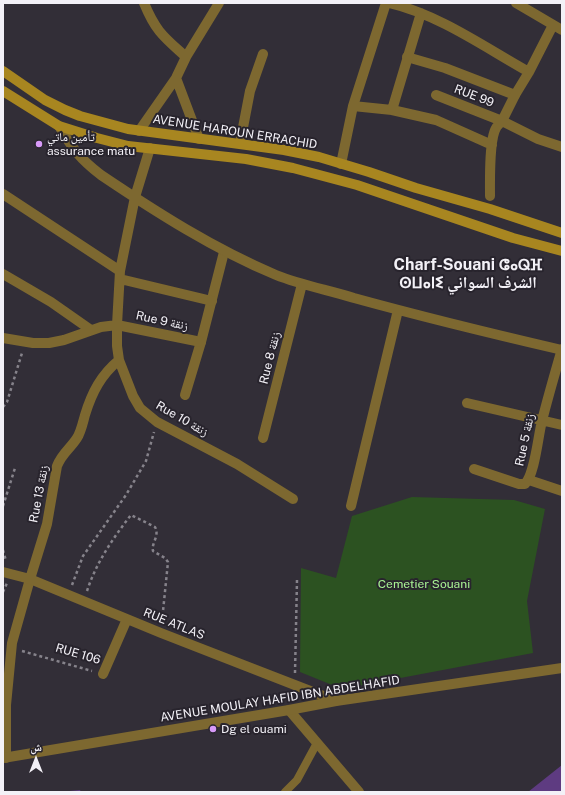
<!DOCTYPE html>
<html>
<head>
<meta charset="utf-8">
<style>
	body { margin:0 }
	#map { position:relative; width:565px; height:795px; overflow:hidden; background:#322e37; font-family:"Public Sans","Noto Naskh Arabic",sans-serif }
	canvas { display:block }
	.frame { position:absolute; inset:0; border:4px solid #f3f1f7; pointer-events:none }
	.north { position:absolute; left:16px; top:739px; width:40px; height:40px; -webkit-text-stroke:3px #28242d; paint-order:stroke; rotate:0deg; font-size:11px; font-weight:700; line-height:16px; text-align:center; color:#f3f1f7 }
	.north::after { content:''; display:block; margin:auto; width:14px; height:18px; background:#f3f1f7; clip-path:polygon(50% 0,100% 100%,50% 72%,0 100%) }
</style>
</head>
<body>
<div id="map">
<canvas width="565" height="795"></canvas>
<div class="frame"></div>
<div class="north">ش</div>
</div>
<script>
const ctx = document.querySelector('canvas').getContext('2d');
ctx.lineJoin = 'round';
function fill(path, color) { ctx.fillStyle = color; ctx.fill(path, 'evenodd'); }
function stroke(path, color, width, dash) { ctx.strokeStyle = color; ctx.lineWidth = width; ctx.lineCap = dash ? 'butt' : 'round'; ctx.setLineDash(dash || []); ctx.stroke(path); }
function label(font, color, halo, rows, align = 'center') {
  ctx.font = font + ' "Public Sans","Noto Naskh Arabic","Noto Sans Tifinagh",sans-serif'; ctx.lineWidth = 4; ctx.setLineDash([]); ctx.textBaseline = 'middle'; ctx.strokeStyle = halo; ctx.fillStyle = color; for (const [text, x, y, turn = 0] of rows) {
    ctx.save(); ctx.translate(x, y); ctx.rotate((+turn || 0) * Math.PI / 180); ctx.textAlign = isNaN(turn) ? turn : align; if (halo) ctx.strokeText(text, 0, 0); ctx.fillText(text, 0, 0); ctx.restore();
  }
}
const green = new Path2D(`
	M412,497L514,500L545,509L527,601L533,653L342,689L300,672L301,568L336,578L352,516Z`);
const building = new Path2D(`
	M562,765V792H528Z
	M80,790L81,792H70L69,791Z`);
const path = new Path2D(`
	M3,407L7,402L22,353
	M3,506L15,468
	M3,550L6,561
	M72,585L83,556L126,495L146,461L154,432
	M87,591C96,563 113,538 131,515L155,527C160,536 151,543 153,551L165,558L168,562L162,621
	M3,592L7,583
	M22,651L92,671
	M295,673L297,580`);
const service = new Path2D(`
	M285,792L297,780L317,743`);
const pedestrian = new Path2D(`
	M407,57L445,68L515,95
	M185,395L201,342L224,252
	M6,758V705L12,643L30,579`);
const minor = new Path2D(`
	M144,3C156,32 164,37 186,57
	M389,3C440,15 484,47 529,72
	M516,3L562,30
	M553,25L529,72L515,95L502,121L538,139L562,147
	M176,78L199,139
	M436,95L502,121C500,123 497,126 496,128C489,140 490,181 490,196
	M353,106L392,110L436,120L492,145
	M392,110L421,13
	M59,126C72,148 80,159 101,175C156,212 214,249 276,275C301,285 328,290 354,298C423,317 493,334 562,350
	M139,131L176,78L186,57L219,3
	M240,143L250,91L263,54
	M150,148L135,197L120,271L117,325V346L119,360L133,396L140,408L157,422L237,464L293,499
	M341,164L353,106L386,3
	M3,194L120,271
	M3,274L51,302L91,330
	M120,279L212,301
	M3,338L33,343H49L64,340L101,327L117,325L201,342
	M467,403L562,425
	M263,438L302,284
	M474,469L519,484H525C535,474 538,436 542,421C548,397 555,373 562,349
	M529,480L562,491
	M351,506L398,310
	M3,572L30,579L161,633L336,701
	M30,579L47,524L57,466C62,453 70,449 77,438C81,432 83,422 85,415C92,392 101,375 119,360
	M103,674L127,619
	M289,710L359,792`);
const tertiary = new Path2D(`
	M3,758L289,710L336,701L562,668`);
const secondary = new Path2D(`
	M3,71L45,100L65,110L80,116L128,129L284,150L319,157L369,172L416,188L490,209L562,233
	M3,91L59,126L97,138L128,146L246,159L293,168L357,185L513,238L562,251`);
const markers = [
	[39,144,4,"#d89af8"],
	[213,729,4,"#d89af8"]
];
const streetNames = [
	["RUE 99",474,96,21],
	["AVENUE HAROUN ERRACHID",235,132,9],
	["Rue 9 زنقة",162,321,12],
	["Rue 8 زنقة",270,358,-76],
	["Rue 10 زنقة",182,419,30],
	["Rue 5 زنقة",525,440,-78],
	["Rue 13 زنقة",39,494,-79],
	["RUE ATLAS",174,624,22],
	["RUE 106",78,654,16],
	["AVENUE MOULAY HAFID IBN ABDELHAFID",280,699,-9]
];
const poiNames = [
	["تأمين ماتي",47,137],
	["assurance matu",47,151],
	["Dg el ouami",221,729]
];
const parkNames = [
	["Cemetier Souani",424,584]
];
const districtNames = [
	["Charf-Souani ⵛⴰⵕⴼ",468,265],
	["ⵙⵡⴰⵏⵉ الشرف السواني",468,283]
];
fill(green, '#2c5221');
fill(building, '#5e3b81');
stroke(path, '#86838b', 2.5, [3, 3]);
stroke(service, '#7d6830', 8);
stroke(pedestrian, '#7d6830', 10);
stroke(minor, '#7d6830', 10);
stroke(tertiary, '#7d6830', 10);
stroke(secondary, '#a88620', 10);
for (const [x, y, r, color] of markers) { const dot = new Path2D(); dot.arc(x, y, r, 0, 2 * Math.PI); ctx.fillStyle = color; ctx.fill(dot); stroke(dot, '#28242d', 1.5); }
label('12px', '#f3f1f7', '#28242d', streetNames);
label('12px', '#f3f1f7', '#28242d', poiNames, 'left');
label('12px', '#a8f393', '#28242d', parkNames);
label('bold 16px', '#f3f1f7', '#28242d', districtNames);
</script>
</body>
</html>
